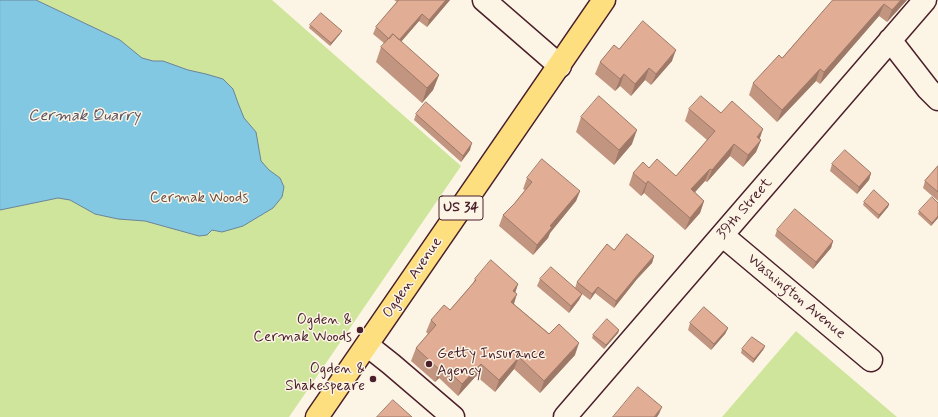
<!DOCTYPE html>
<html>
<head>
<meta charset="utf-8">
<style>
	body { margin:0 }
	canvas { display:block; background:#fcf5e5 }
</style>
</head>
<body>
<canvas width="938" height="417"></canvas>
<script>
const ctx = document.querySelector('canvas').getContext('2d');
ctx.lineJoin = 'round';
function fill(path, color) { ctx.fillStyle = color; ctx.fill(path, 'evenodd'); }
function stroke(path, color, width, dash) { ctx.strokeStyle = color; ctx.lineWidth = width; ctx.lineCap = dash ? 'butt' : 'round'; ctx.setLineDash(dash || []); ctx.stroke(path); }
function label(font, color, halo, rows, align = 'center') {
  ctx.font = font + ' Mynerve,sans-serif'; ctx.lineWidth = 3; ctx.setLineDash([]); ctx.textBaseline = 'middle'; ctx.strokeStyle = halo; ctx.fillStyle = color; for (const [text, x, y, turn = 0] of rows) {
    ctx.save(); ctx.translate(x, y); ctx.rotate((+turn || 0) * Math.PI / 180); ctx.textAlign = isNaN(turn) ? turn : align; if (halo) ctx.strokeText(text, 0, 0); ctx.fillText(text, 0, 0); ctx.restore();
  }
}
const green = new Path2D(`
	M0,0H272L461,166L289,417H0Z
	M796,331L897,417H722Z`);
const water = new Path2D(`
	M0,0H36L120,40L142,58L153,61H163L188,70L206,74L223,79L233,89L238,103L244,118L256,132L261,161L269,170L280,178L284,187L282,197L273,208L243,226L222,232L212,230L207,235L199,236L145,221L118,219L95,214L70,200L58,198L0,210Z`);
const minor = new Path2D(`
	M484,0L560,66
	M890,40L928,89L938,99
	M722,235L871,360
	M367,345L391,364L453,417
	M565,417L925,0`);
const major = new Path2D(`
	M317,417L604,0`);
const wall = new Path2D(`
	M394,0H450L427,27L419,21L401,42L439,75L433,90L422,103L376,62L381,47L385,44L373,34L376,27L397,2Z
	M833,0H907L887,22L879,16L820,84L816,81L777,122L749,95L753,83L782,58Z
	M310,25L340,34L330,46L309,28Z
	M619,49L672,61L651,85L645,80L631,96L620,86L615,91L595,74L600,62Z
	M689,109L721,113L761,140L756,152L743,167L730,156L707,182L705,181L695,192L704,201L700,213L685,230L644,193L641,196L629,185L633,173L676,176L707,140L685,121Z
	M416,114L470,150L461,162L414,120Z
	M581,117L632,144L614,165L576,132Z
	M832,164L871,173L869,180L857,194L830,171Z
	M938,166V201L923,188L925,181Z
	M527,178L580,191L576,201L550,233L548,238L533,255L499,226L503,215L514,204L525,190L523,189Z
	M864,202L889,204L888,207L878,219L863,205Z
	M919,211L938,218L931,226L918,214Z
	M777,230L833,241L831,248L813,269L775,236Z
	M614,250L654,256L652,263L637,279L614,308L595,293L590,300L582,294L579,300L569,313L537,286L540,279L575,288L577,282Z
	M475,279L518,284L515,293L514,304L575,355L540,393L514,369L495,392L476,376L458,396L439,378L435,382L411,361L416,348L428,334L426,332L431,320L450,310L473,283Z
	M690,323L728,328L725,334L711,350L688,330Z
	M619,330L618,333L604,349L592,338L593,335Z
	M765,346L763,350L753,363L741,353L742,349Z`);
const shadedWall = new Path2D(`
	M446,0H450L427,27L429,20Z
	M901,0H907L887,22L892,10Z
	M884,4L879,16L820,84L824,72Z
	M422,14L419,21L393,51L396,44Z
	M342,31L340,34L330,46L331,43Z
	M676,50L672,61L651,85L656,74Z
	M649,68L645,80L631,96L635,84Z
	M820,69L816,81L777,122L782,110Z
	M624,74L620,86L615,91L620,79Z
	M439,75L433,90L422,103L427,88Z
	M763,129L759,141L757,137Z
	M637,130L632,144L614,165L619,150Z
	M761,140L756,152L743,167L748,155Z
	M472,143L470,150L461,162L463,156Z
	M734,144L730,156L707,182L712,170Z
	M710,169L705,181L687,201L691,189Z
	M871,173L869,180L857,194L859,187Z
	M648,181L644,193L641,196L646,184Z
	M580,191L576,201L550,233L548,238L533,255L537,245L550,226Z
	M704,201L700,213L685,230L690,218Z
	M889,204L888,207L878,219L879,215Z
	M938,216V218L931,226L932,223Z
	M833,241L831,248L813,269L816,262Z
	M654,256L652,263L637,279L614,308L616,301L640,272Z
	M518,284L514,296L513,291Z
	M598,287L595,293L590,300L592,294Z
	M517,294L513,307L511,302Z
	M582,294L579,300L569,313L571,306Z
	M728,328L725,334L711,350L714,344Z
	M619,330L618,333L604,349L606,345Z
	M579,343L575,355L540,393L544,381Z
	M765,346L763,350L753,363L754,359Z
	M519,357L514,369L495,392L499,380Z
	M481,364L476,376L458,396L462,384Z
	M443,366L439,378L435,382L440,370Z
	M662,407L659,414L657,417H654Z`);
const building = new Path2D(`
	M399,0H446L429,20L422,14L399,40L393,34L389,39L376,27Z
	M833,0H901L892,10L884,4L824,72L820,69L782,110L753,83L779,55L782,58Z
	M321,13L342,31L331,43L310,25Z
	M643,21L676,50L656,74L649,68L635,84L624,74L620,79L600,62L614,45L619,49Z
	M393,34L439,75L427,88L381,47Z
	M599,96L637,130L619,150L581,117Z
	M701,96L721,113L732,101L763,129L757,137L761,140L748,155L734,144L712,170L710,169L691,189L704,201L690,218L648,181L646,184L633,173L643,162L649,168L657,159L676,176L715,131L689,109Z
	M426,102L472,143L463,156L416,114Z
	M845,150L871,173L859,187L832,164Z
	M542,159L580,191L550,226L552,227L537,245L503,215L514,204L532,182L527,178Z
	M938,166V192L925,181Z
	M874,190L889,204L879,215L864,202Z
	M932,197L938,203V216L932,223L919,211Z
	M795,209L833,241L816,262L777,230Z
	M627,234L654,256L640,272L616,301L598,287L592,294L577,282L607,244L614,250Z
	M491,260L518,284L513,291L517,294L511,302L549,334L559,324L579,343L544,381L519,357L499,380L481,364L462,384L443,366L440,370L416,348L436,325L431,320L444,305L450,310L476,280L475,279Z
	M551,267L582,294L571,306L540,279Z
	M704,307L728,328L714,344L690,323Z
	M607,319L619,330L606,345L593,335Z
	M752,337L765,346L754,359L742,349Z
	M638,387L662,407L654,417H613Z
	M393,400L412,417H377Z`);
const markers = [
	[360,330,4,"#4a1f2b"],
	[429,364,4,"#4a1f2b"],
	[373,379,4,"#4a1f2b"]
];
const shields = [
	[461,208,44]
];
const shieldNames = [
	["US 34",461,208]
];
const parkNames = [
	["Cermak Woods",199,199]
];
const streetNames = [
	["39th Street",745,209,-49],
	["Ogden Avenue",413,278,-56],
	["Washington Avenue",796,297,40]
];
const poiNames = [
	["Ogden &",352,321],
	["Cermak Woods",352,338],
	["Getty Insurance",437,355,"left"],
	["Agency",437,372,"left"],
	["Ogden &",365,370],
	["Shakespeare",365,387]
];
const waterNames = [
	["Cermak Quarry",84,117]
];
fill(green, '#cee59b');
fill(water, '#82c8e3');
stroke(water, '#6c8499', 1);
stroke(minor, '#4a1f2b', 25);
stroke(major, '#4a1f2b', 25);
stroke(minor, '#fcf5e5', 22);
stroke(major, '#fedf80', 22);
fill(wall, '#c29580');
fill(shadedWall, '#9e7968');
fill(building, '#e1ad95');
stroke(building, '#9e7968', 1);
for (const [x, y, r, color] of markers) { const dot = new Path2D(); dot.arc(x, y, r, 0, 2 * Math.PI); ctx.fillStyle = color; ctx.fill(dot); stroke(dot, '#fcf5e5', 1.5); }
for (const [x, y, w] of shields) { const box = new Path2D(); box.roundRect(x - w / 2, y - 12, w, 24, 3); ctx.fillStyle = '#fcf5e5'; ctx.fill(box); stroke(box, '#4a1f2b', 1); }
label('bold 14px', '#4a1f2b', null, shieldNames);
label('15px', '#6b5047', '#fcf5e5', parkNames);
label('15px', '#4a1f2b', '#fcf5e5', streetNames);
label('15px', '#4a1f2b', '#fcf5e5', poiNames, 'right');
label('italic 16px', '#5b5262', '#fcf5e5', waterNames);
</script>
</body>
</html>
